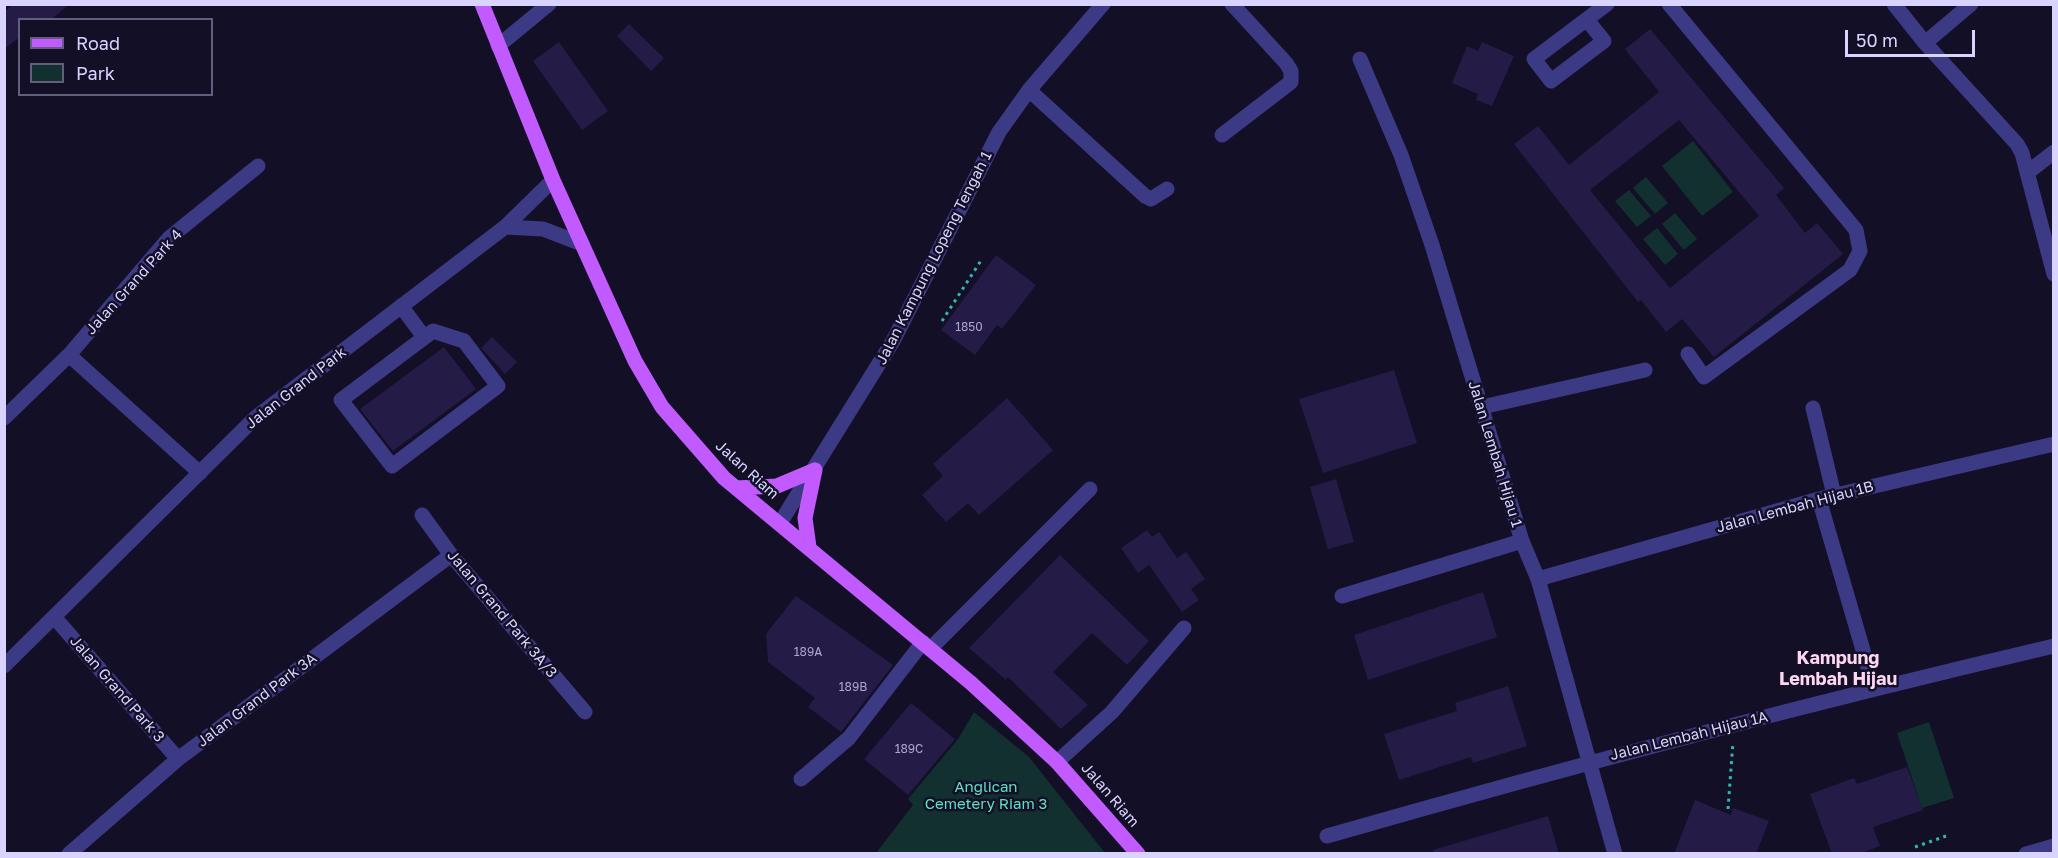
<!DOCTYPE html>
<html>
<head>
<meta charset="utf-8">
<style>
	body { margin:0 }
	#map { position:relative; width:2058px; height:858px; overflow:hidden; background:#130f26; font-family:"Golos Text",sans-serif }
	canvas { display:block }
	.frame { position:absolute; inset:0; border:6px solid #d9d4ff; pointer-events:none }
	.legend { position:absolute; left:18px; top:18px; width:195px; height:78px; box-sizing:border-box; background:#130f26; border:2px solid #625e7d; margin:0; padding:8px 10px; list-style:none; font-size:18px; color:#d9d4ff }
	.legend li { display:flex; align-items:center; gap:12px; height:30px }
	.legend b { width:30px; border:2px solid #625e7d }
	.scale { position:absolute; left:1845px; top:30px; width:130px; height:27px; box-sizing:border-box; border:3px solid #d9d4ff; border-top:0; padding-left:8px; font-size:18px; line-height:21px; white-space:nowrap; color:#d9d4ff; -webkit-text-stroke:4px #130f26; paint-order:stroke }
</style>
</head>
<body>
<div id="map">
<canvas width="2058" height="858"></canvas>
<div class="frame"></div>
<ul class="legend">
<li><b style="height:8px;background:#c25bff"></b>Road</li>
<li><b style="height:16px;background:#12302f"></b>Park</li>
</ul>
<div class="scale">50 m</div>
</div>
<script>
const ctx = document.querySelector('canvas').getContext('2d');
ctx.lineJoin = 'round';
function fill(path, color) { ctx.fillStyle = color; ctx.fill(path, 'evenodd'); }
function stroke(path, color, width, dash) { ctx.strokeStyle = color; ctx.lineWidth = width; ctx.lineCap = dash ? 'butt' : 'round'; ctx.setLineDash(dash || []); ctx.stroke(path); }
function label(font, color, halo, rows, align = 'center') {
  ctx.font = font + ' "Golos Text",sans-serif'; ctx.lineWidth = 5; ctx.setLineDash([]); ctx.textBaseline = 'middle'; ctx.strokeStyle = halo; ctx.fillStyle = color; for (const [text, x, y, turn = 0] of rows) {
    ctx.save(); ctx.translate(x, y); ctx.rotate((+turn || 0) * Math.PI / 180); ctx.textAlign = isNaN(turn) ? turn : align; if (halo) ctx.strokeText(text, 0, 0); ctx.fillText(text, 0, 0); ctx.restore();
  }
}
const green = new Path2D(`
	M1693,141L1733,192L1702,216L1662,166Z
	M1646,177L1668,203L1655,214L1633,188Z
	M1629,190L1651,216L1637,227L1615,201Z
	M1675,213L1697,239L1684,250L1662,224Z
	M1657,228L1678,254L1665,265L1643,239Z
	M974,712L1029,757L1105,853H876L913,805L908,799L958,739Z
	M1929,722L1954,798L1922,808L1897,733Z`);
const building = new Path2D(`
	M13,4H69L51,20H20V37L4,49V12Z
	M629,24L664,58L651,71L617,36Z
	M1650,29L1784,188L1776,195L1805,233L1817,223L1843,254L1714,357L1682,319L1666,332L1641,300L1638,302L1514,144L1538,126L1569,165L1659,92L1625,49ZM1679,120L1759,216L1670,288L1590,190Z
	M559,42L608,111L582,130L533,61Z
	M1482,42L1514,56L1492,106L1476,100L1478,94L1452,83L1467,46L1478,51Z
	M996,255L1036,285L1002,329L997,325L975,355L941,330Z
	M492,337L517,362L505,374L481,348Z
	M444,347L476,389L393,451L360,409Z
	M1394,370L1417,443L1323,473L1299,399Z
	M1007,398L1053,450L979,515L968,503L946,522L922,495L943,476L933,464Z
	M1336,479L1354,542L1328,549L1310,487Z
	M1147,530L1152,537L1159,532L1177,558L1186,552L1205,579L1191,589L1199,600L1182,612L1149,565L1138,573L1121,548Z
	M1060,555L1149,641L1127,665L1092,633L1053,672L1088,705L1061,729L1008,677L1006,680L969,648Z
	M1483,592L1497,637L1368,680L1354,635Z
	M796,596L893,665L841,732L808,707L815,698L768,662L766,634Z
	M1508,686L1527,746L1473,763L1471,757L1399,780L1384,734L1457,711L1455,703Z
	M911,703L955,739L908,795L864,759Z
	M1907,767L1923,810L1873,827L1880,846L1859,854H1832L1810,794L1854,778L1857,784Z
	M1695,800L1731,815L1733,808L1769,821L1756,854H1674Z
	M1548,816L1559,854H1433V850Z`);
const path = new Path2D(`
	M942,321L982,259
	M1728,809L1733,742
	M1915,847L1946,836`);
const minor = new Path2D(`
	M1669,4L1856,230L1860,251L1850,270L1704,377L1688,354
	M1894,4L1925,43L2017,144L2022,153L2054,274
	M1587,20L1604,41L1551,81L1534,59L1607,4
	M1925,43L1971,4
	M498,46L549,4
	M1360,59L1401,155L1432,245L1522,541L1538,579L1615,854
	M1029,90L1145,196L1151,199L1167,189
	M1222,135L1291,82V71L1286,63L1232,4
	M2027,173L2054,152
	M505,227L543,229L582,244
	M401,306L424,337
	M433,331L464,341L498,386L392,466L341,400Z
	M69,355L200,473
	M1482,407L1645,370
	M1813,408L1834,495
	M4,418L69,355L169,238L258,166
	M1819,499L1874,688
	M422,515L451,555L585,712
	M780,523L893,341L999,132L1029,90L1103,4
	M1538,579L1819,499L2054,444
	M1342,596L1522,541
	M55,618L178,759
	M930,649L1090,489
	M4,666L255,418L505,227L553,180
	M1057,762L1112,712L1184,628
	M801,779L849,738L923,642
	M1327,836C1568,767 1810,703 2054,646
	M69,854L178,759L451,555
	M2026,854L2054,846`);
const major = new Path2D(`
	M482,4L553,180L635,361L662,407L724,478L971,683L1057,762L1138,854
	M736,488L777,486L815,470
	M809,547L805,518L815,470`);
const numberNames = [
	["1850",969,327],
	["189A",808,652],
	["189B",853,687],
	["189C",909,749]
];
const streetNames = [
	["Jalan Kampung Lopeng Tengah 1",934,258,-63],
	["Jalan Grand Park 4",134,282,-48],
	["Jalan Grand Park",296,388,-38],
	["Jalan Lembah Hijau 1",1495,454,73],
	["Jalan Riam",747,470,42],
	["Jalan Lembah Hijau 1B",1795,507,-15],
	["Jalan Grand Park 3A/3",502,614,50],
	["Jalan Grand Park 3",117,689,49],
	["Jalan Grand Park 3A",257,700,-37],
	["Jalan Lembah Hijau 1A",1689,736,-14],
	["Jalan Riam",1110,795,49]
];
const parkNames = [
	["Anglican",986,787],
	["Cemetery Riam 3",986,804]
];
const quarterNames = [
	["Kampung",1838,658],
	["Lembah Hijau",1838,679]
];
fill(green, '#12302f');
fill(building, '#241b47');
stroke(path, '#2fb8b0', 3, [3, 4.5]);
stroke(minor, '#3d3a85', 15);
stroke(major, '#c25bff', 15);
label('12px', '#aca6d1', null, numberNames);
label('15px', '#d9d4ff', '#130f26', streetNames);
label('15px', '#5fe0c0', '#130f26', parkNames);
label('bold 18px', '#ffd6f0', '#130f26', quarterNames);
</script>
</body>
</html>
